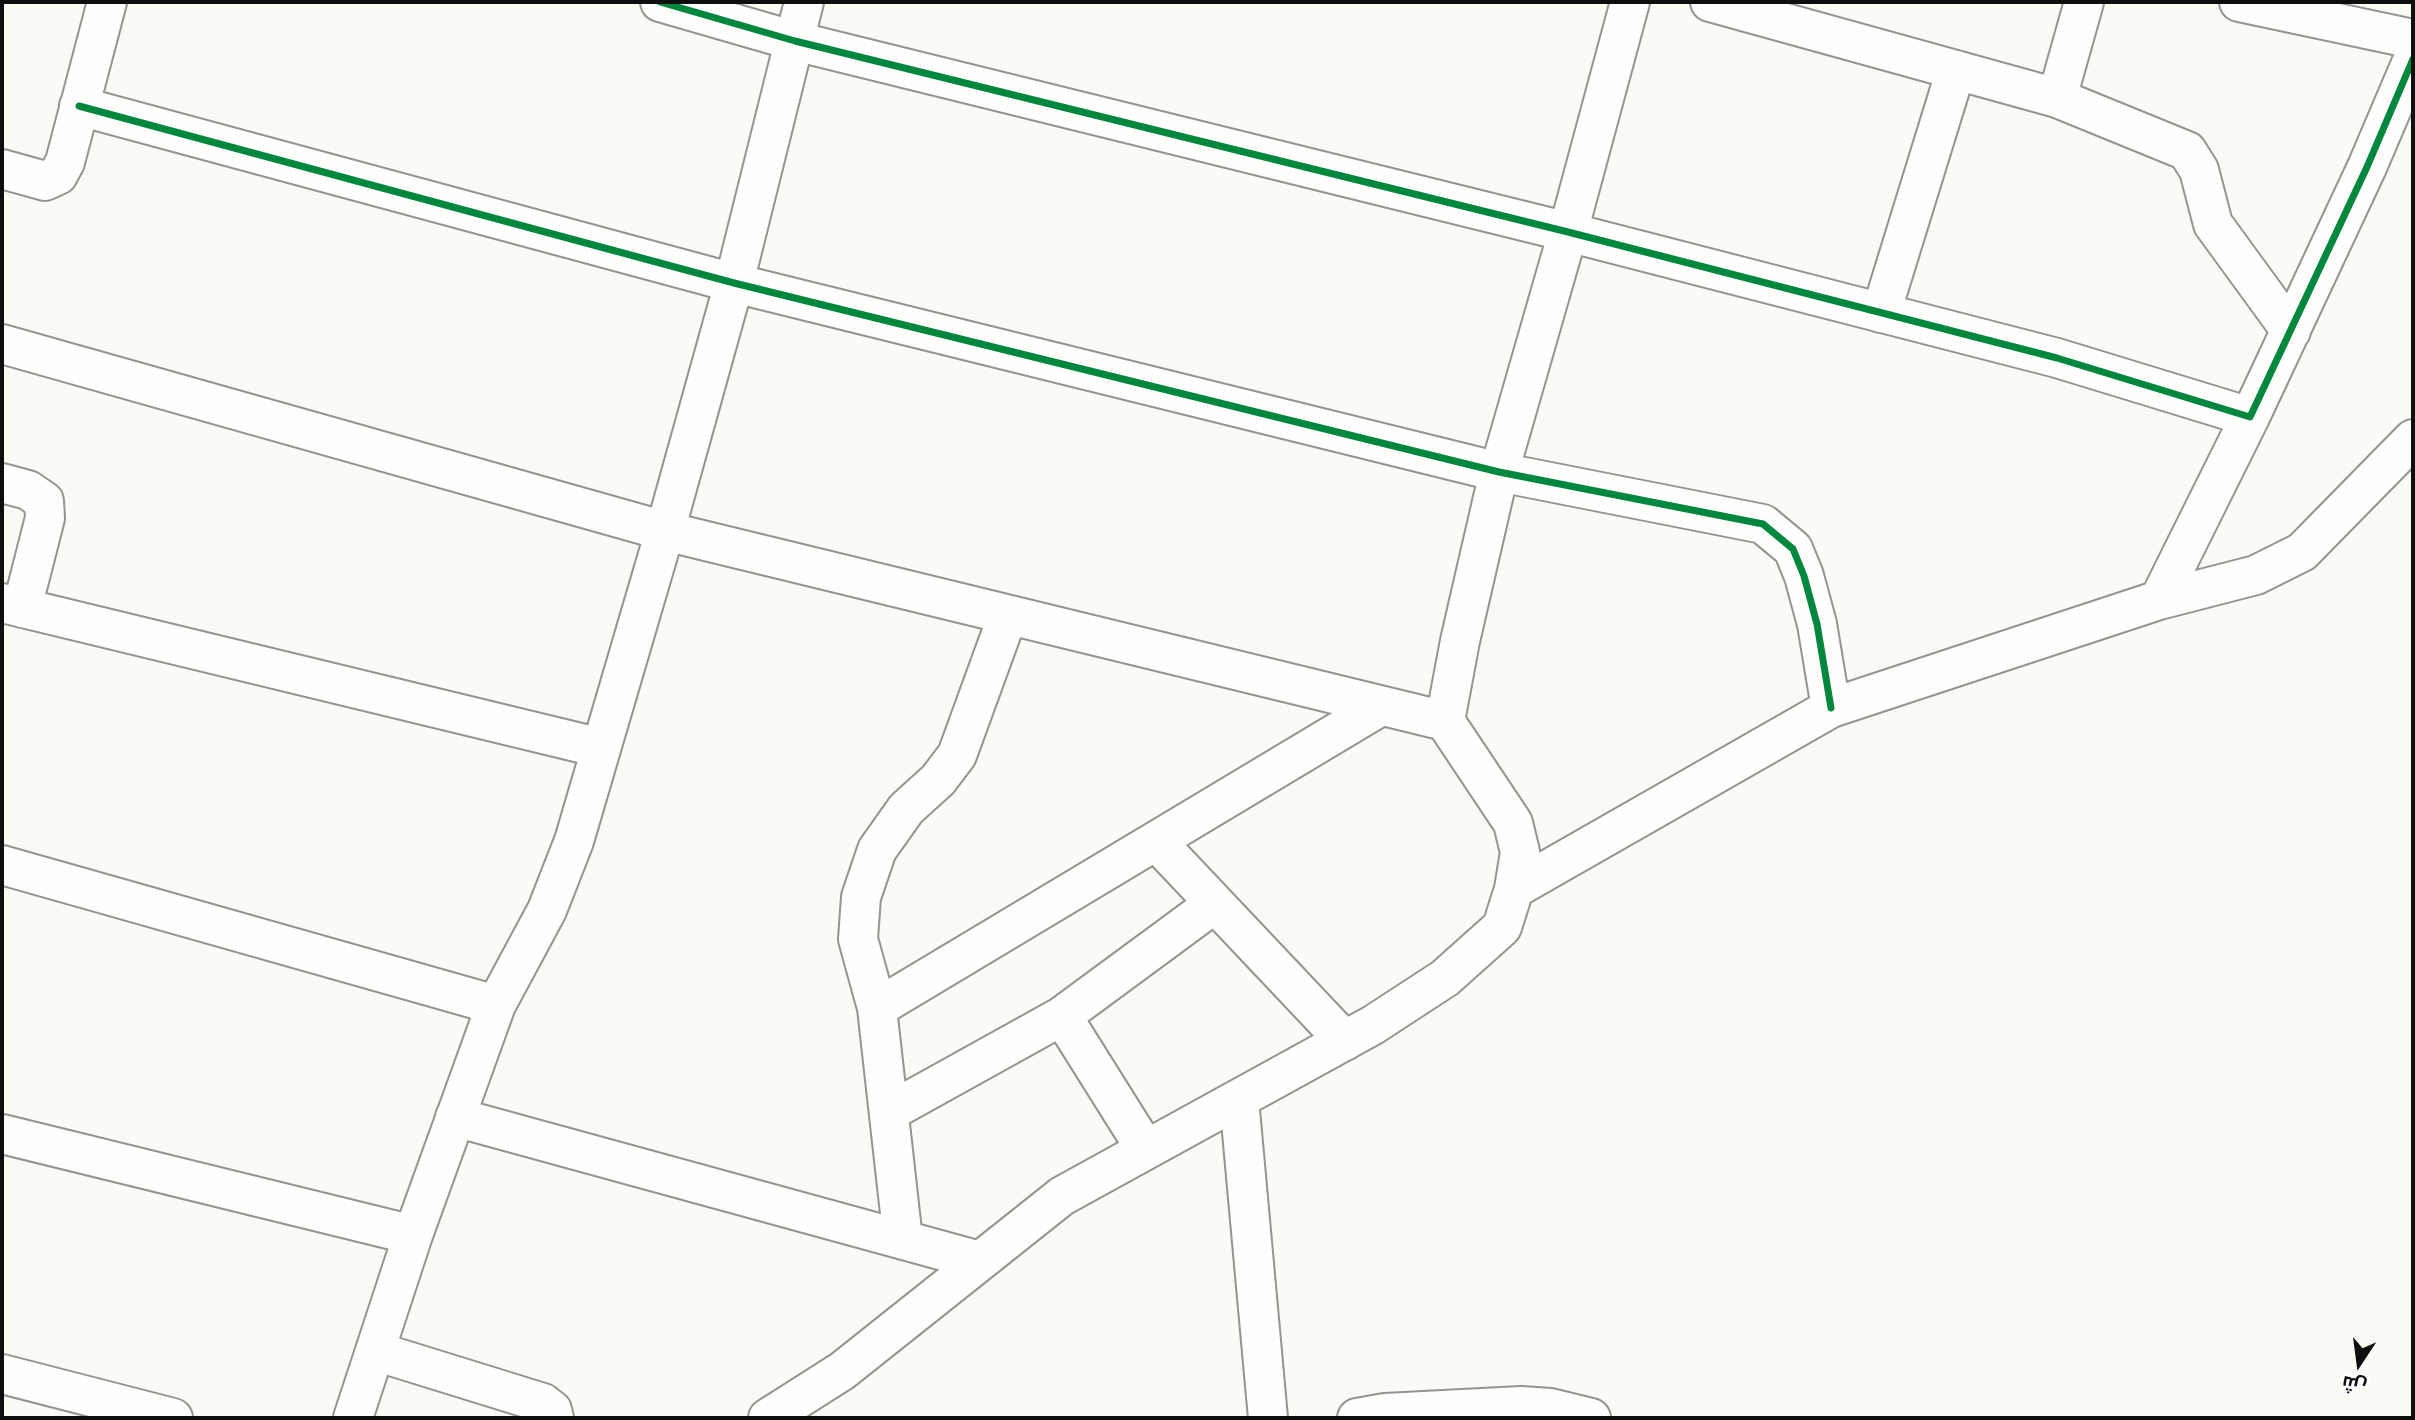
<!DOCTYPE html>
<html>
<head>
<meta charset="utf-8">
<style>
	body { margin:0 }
	#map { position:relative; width:2415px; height:1420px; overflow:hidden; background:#fcfaf4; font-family:"Times New Roman",Cairo,serif }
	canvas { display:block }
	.frame { position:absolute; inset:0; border:4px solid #0e0e0e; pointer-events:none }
	.north { position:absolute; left:2324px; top:1329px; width:70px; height:70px; -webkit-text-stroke:5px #fff; paint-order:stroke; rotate:193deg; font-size:19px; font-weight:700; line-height:28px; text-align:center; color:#0e0e0e }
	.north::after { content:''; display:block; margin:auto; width:24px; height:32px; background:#0e0e0e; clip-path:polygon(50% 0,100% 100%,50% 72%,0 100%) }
</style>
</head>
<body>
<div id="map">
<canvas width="2415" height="1420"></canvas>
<div class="frame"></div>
<div class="north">ش</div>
</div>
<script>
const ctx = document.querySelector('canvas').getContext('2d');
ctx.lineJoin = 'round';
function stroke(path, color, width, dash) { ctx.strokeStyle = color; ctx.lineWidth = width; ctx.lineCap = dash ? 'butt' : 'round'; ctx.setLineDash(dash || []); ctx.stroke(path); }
const minor = new Path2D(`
	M660,2L795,41L1568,232L2057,358L2250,417L2367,167L2413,59
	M1710,2L2057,98L2187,151L2199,170L2213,224L2291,331
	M2239,2L2413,39
	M2057,98L2084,2
	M79,106L734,283L1499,472L1763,524L1793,549L1804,576L1817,624L1831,708
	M2,169L45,181L58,175L65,162L107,2
	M1881,313L1956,70
	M2,344L665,531L1445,721
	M2,483L28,490L44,501L45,518L22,608
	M2159,600L2250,417
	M2,603L601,748
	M1156,841L1345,1041
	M2,865L496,1005
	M1514,889L1831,708L2159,600L2256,575L2302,552L2413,439
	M877,1008L1381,706
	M1062,1016L1146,1150
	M1239,1099L1268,1418
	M889,1112L1062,1016L1214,904
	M455,1117L980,1261
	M2,1134L413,1235
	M903,1240L877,1008L858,939L861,897L877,850L906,809L938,780L957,755L1008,615
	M375,1351L543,1403L552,1410L554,1418
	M2,1374L173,1418
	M353,1418L413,1235L496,1005L547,910L574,841L665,531L734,283L804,2
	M768,1418L842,1371L1062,1196L1373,1025L1445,978L1502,927L1514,889L1520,852L1513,823L1445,721L1460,641L1499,472L1568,232L1630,2
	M1357,1418L1385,1413L1521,1406L1550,1408L1591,1418`);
const cycleway = new Path2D(`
	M660,2L795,41L1568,232L2057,358L2250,417L2367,167L2413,59
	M79,106L734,283L1499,472L1763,524L1793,549L1804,576L1817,624L1831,708`);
stroke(minor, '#959492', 42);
stroke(minor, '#fffefd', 38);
stroke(cycleway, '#00873e', 7);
</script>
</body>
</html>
